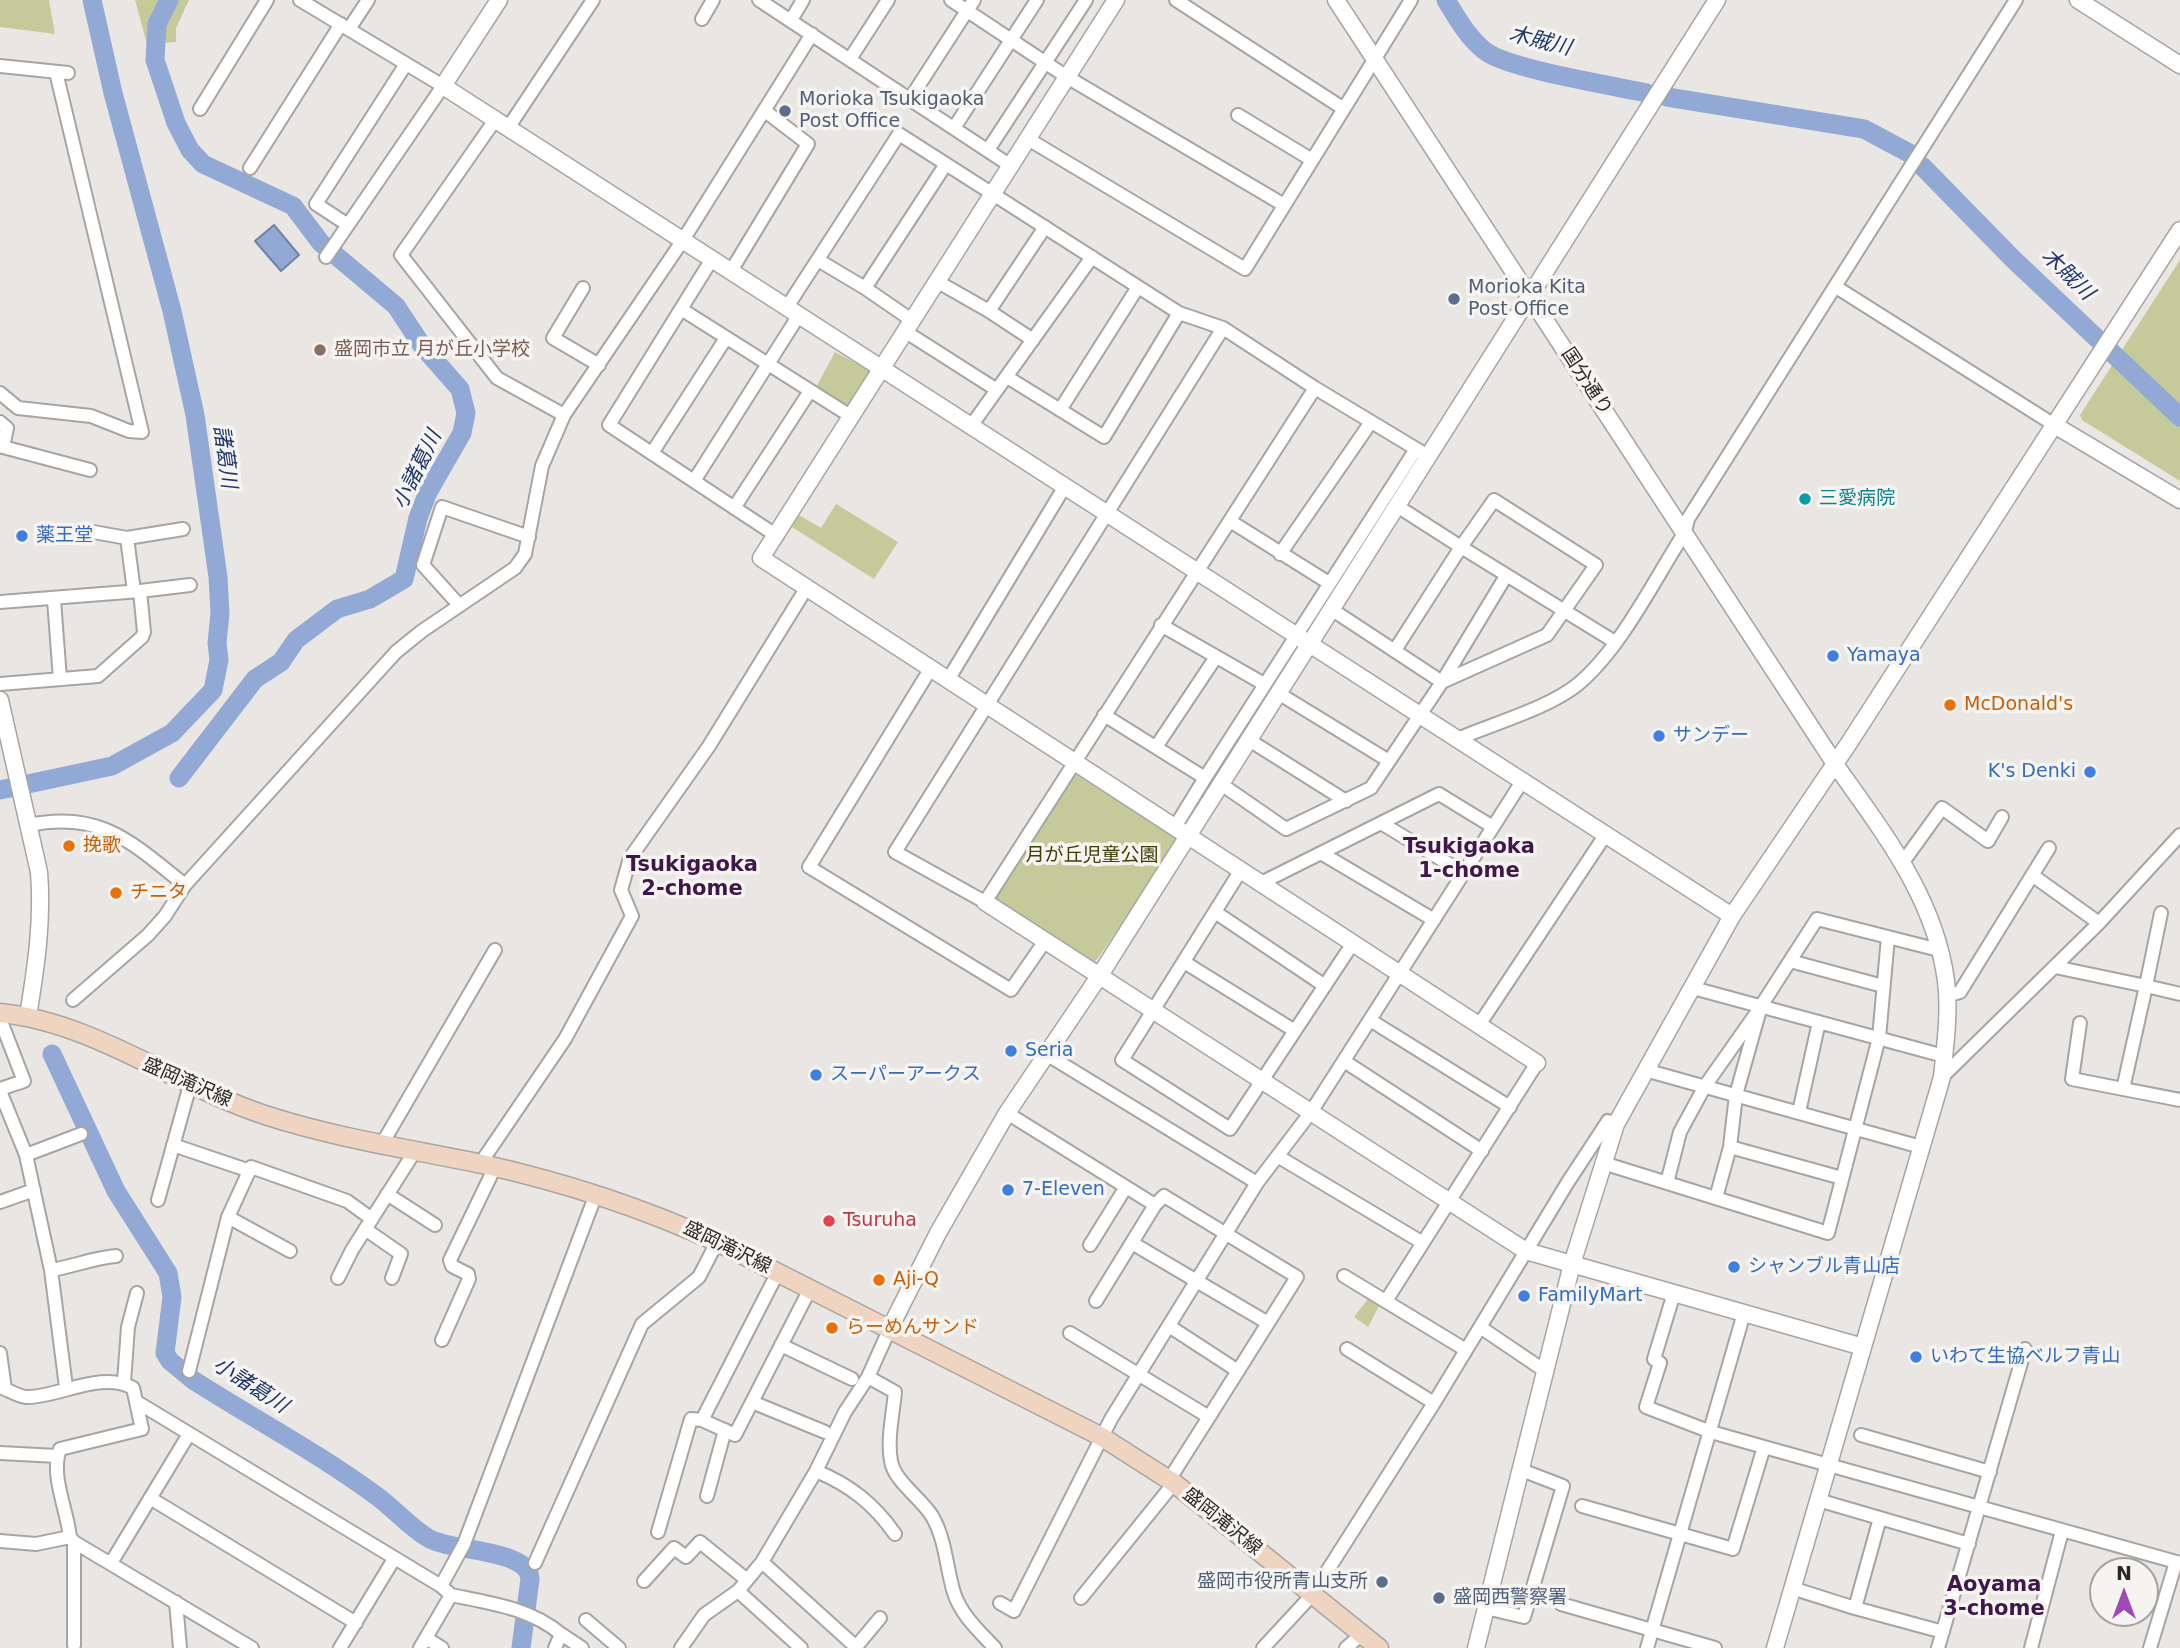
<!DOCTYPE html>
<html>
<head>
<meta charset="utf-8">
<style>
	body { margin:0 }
	#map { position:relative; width:2180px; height:1648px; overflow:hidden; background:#e9e6e4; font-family:"DejaVu Sans",sans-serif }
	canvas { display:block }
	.north { position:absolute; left:2089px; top:1557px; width:70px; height:70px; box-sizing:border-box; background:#f6f4f1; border:2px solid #a4a2a0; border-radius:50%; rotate:0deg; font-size:19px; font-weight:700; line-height:28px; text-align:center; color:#292827 }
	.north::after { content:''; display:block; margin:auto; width:24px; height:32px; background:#9e49b7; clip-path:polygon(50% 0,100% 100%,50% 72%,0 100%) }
</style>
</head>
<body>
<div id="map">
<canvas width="2180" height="1648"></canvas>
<div class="north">N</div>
</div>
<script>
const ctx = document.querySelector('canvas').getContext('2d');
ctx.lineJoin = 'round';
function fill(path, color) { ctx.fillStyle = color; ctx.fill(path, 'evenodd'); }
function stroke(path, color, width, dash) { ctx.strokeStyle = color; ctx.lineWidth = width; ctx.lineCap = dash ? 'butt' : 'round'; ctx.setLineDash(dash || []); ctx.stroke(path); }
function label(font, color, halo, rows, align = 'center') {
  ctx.font = font + ' "DejaVu Sans","Noto Sans JP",sans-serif'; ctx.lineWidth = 7; ctx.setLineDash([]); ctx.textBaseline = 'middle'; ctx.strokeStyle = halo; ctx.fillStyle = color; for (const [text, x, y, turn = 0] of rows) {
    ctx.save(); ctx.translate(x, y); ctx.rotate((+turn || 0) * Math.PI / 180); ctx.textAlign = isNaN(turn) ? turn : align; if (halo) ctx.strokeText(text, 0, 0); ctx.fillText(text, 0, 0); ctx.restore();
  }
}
const green = new Path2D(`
	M0,0H49L55,34L0,27Z
	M135,0H189L176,28V42L147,44Z
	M2180,260V481L2082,420L2080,415Z
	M835,352L874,373L852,413L814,391Z
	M836,504L898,542L874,579L792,527L799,515L821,528Z
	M1071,766L1183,837L1095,962L991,899Z
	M1368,1299L1379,1306L1368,1327L1354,1317Z`);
const water = new Path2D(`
	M274,225L299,255L281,271L255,241Z`);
const river = new Path2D(`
	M169,0L157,24L155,60L176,123L190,150L203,164L293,206L321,243L396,306L423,347L460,389L466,413L462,433L428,492L418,518L404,579L370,599L337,609L296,640L281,662L255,679L179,778
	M1446,0C1457,18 1468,38 1485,51C1508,69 1614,86 1647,93
	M1667,97L1864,129L1909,153
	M1922,166L2012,258L2180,417
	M0,790L112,766L172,733L213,690L219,660L217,643L220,613L218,577L195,415L172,311L113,93L92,0
	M52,1054L116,1191L168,1273L172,1297L165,1353L170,1361L193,1380C254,1419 320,1454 378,1497C395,1510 410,1527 428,1538C451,1552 530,1549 530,1579L521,1648`);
const minor = new Path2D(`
	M300,0L443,86L326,257
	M759,0L1011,166
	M951,0L1067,77L1284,205
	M1176,0L1344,109
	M702,19L713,0
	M791,20L803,0
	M349,29L368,0
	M850,59L888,0
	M0,66L68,73
	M910,99L974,0
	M200,109L267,0
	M1238,115L1312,160
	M495,120L401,255L497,378L564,415
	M508,128L593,0
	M954,128L1037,0
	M1028,139L1245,269L1411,0
	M988,150L1086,0
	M250,168L341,24
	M348,225L316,204L406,64
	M712,259L609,425L777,536
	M818,260L865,288
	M731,271L808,144L765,111
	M938,282L989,311
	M1836,287L2056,426
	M583,288L553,338L599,365
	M787,307L899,134L1179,313L1223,328L1315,388L1428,456
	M681,309L852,417
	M913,321L865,288L946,164
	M1223,328L895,852L985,902L1315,388
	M906,332L997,390
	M1033,340L989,311L1045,227
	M1007,377L1104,437L1179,313
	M0,393L18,408L91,416L129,431L142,432L56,72
	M1060,410L1138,287
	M0,422L7,428L3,447L90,470
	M971,426L1092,257
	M652,453L726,338
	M694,481L799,315
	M734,508L810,391
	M1230,521L1329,583
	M88,531L127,538
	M1280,554L1371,422
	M134,591L127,538L183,529
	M140,591L190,585
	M54,600L60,679
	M0,602L140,591L144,632L142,637L98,676L0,684
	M459,605L423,565L442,507L529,537
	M1331,609L1442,682L1506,576
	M1161,625L1264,684
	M1395,650L1461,547L1615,642
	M931,668L809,867L1011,990L1045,941
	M948,680L1065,486
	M1278,693L1389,761
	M1104,715L1205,778L1416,449
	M1460,738C1495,723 1548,708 1577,685C1621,649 1654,580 1685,532L1688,519L2016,0
	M1249,740L1346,801
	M1156,747L1216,657
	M1221,784L1286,829L1371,788L1442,682L1547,635L1596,565L1494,500L1461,547L1397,506
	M1381,823L1464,873
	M29,825C101,810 132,843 185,885
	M1175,827L1205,778
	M1321,853L1434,920
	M1903,862L1942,808L1988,841L2002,817
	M1241,870L1122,1060L1230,1129L1353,943
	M2032,875L2099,923
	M1261,883L1439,794L1493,827
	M1215,912L1325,986
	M2161,913L2146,986L2180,994
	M1790,961L1883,986
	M1184,962L1295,1031
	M2055,967L2146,986L2123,1089
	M1693,988L1944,1056
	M1946,996L1960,992L2049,848
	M73,1000L148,935L165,916L185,885L396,652L422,631L515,568L525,554L542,466L564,415L683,240L812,34
	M0,1019L24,1081L0,1089
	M1370,1020L1510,1107
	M2080,1023L2072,1079L2180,1100
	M1479,1025L1606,834
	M1046,1054L1257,1183
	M1344,1061L1482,1151
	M1645,1070L1921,1147
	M1942,1077L2099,923L2180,835
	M0,1091L26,1155L51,1270L66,1387
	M1799,1112L1819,1022
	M1007,1113L1155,1205L1096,1301
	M382,1144L495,950
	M173,1145L250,1171
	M26,1155L81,1134
	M1279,1157L1423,1243
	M1603,1163L1828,1233L1879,1038L1888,937
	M480,1164L565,1039L632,916L621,890L630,858L709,746L807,587
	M1842,1178L1730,1147L1736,1095L1761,1006L1817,919L1939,950
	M1667,1183L1680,1132L1705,1086L1755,1015
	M387,1194L435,1225
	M1716,1198L1730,1147
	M158,1200L190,1085
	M0,1202L34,1190
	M228,1217L290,1251
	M365,1229L401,1254L392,1278
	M1132,1243L1268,1323
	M1090,1245L1126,1187
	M51,1270C75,1266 93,1258 116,1256
	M1344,1276L1466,1350
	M338,1278L352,1250L415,1151
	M1674,1293L1654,1359L1660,1363L1646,1407L1711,1432L1764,1447
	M1386,1301L1537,1063
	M1169,1326L1238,1371
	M1480,1327L1545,1371
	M1070,1333L1209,1417L1297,1277L1164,1196L1155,1205
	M442,1340L469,1279L468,1274L452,1266L450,1260L495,1167
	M781,1345L852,1379
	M1347,1349L1434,1403
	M0,1353L5,1389
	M189,1371L228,1217L251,1167L347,1201L372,1219
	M868,1377L895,1392C893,1414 887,1439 891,1461C894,1481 921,1498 932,1516C946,1540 946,1567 954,1593C961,1615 980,1632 995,1648
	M124,1382L128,1327L137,1293
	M0,1387C9,1390 17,1396 26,1397C57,1398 102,1370 133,1388L142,1429L60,1449C50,1475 67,1509 70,1537L74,1542L252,1648
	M137,1402L441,1586L451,1595L420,1648
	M752,1402L825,1432
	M702,1420L778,1272
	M1861,1435L1990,1472
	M0,1453L57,1456
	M816,1471C850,1485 874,1504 895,1534
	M1169,1480L1209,1417
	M707,1496L725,1430
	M150,1498L356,1623
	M1818,1500L1969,1544
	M1582,1506L1733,1549L1764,1447L2180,1563
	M1880,1518L1855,1608L1943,1632
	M658,1532L691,1419L702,1420L735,1435L810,1289
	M0,1541L36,1544L70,1537
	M74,1542V1645
	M762,1562L856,1647
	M111,1563L189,1434
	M535,1563L642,1324L699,1277L717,1242
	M644,1581L674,1548L686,1557L700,1542L747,1580
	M441,1586L464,1544L596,1194
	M1792,1588L1855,1608
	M738,1591L801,1648
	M451,1595C490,1603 530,1608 561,1634L555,1648
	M1081,1598L1174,1483
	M176,1602L180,1648
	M1000,1603L1014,1611L1111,1419L1257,1183L1311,1112L1523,780
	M1561,1604L1715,1648
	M1486,1608L1524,1617L1563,1486L1524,1471
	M586,1620L619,1648
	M561,1634L582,1648
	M426,1638L442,1648
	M340,1648L394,1559
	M681,1648L704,1615L738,1591L762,1562L816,1471L845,1412L868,1377L890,1328
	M855,1648L880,1618
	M1263,1648L1312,1595L1434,1403L1568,1182L1608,1121L1616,1124
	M1346,1648L1362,1634
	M1647,1648L1744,1313
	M1938,1648L2025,1349
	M2031,1648L2062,1531
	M2150,1648L2176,1562`);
const tertiary = new Path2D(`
	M499,0L443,86L1732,916
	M1116,0L761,558L1537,1063
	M1336,0L1835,764C1882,831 1935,897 1946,981C1950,1011 1945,1047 1942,1077L1775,1648
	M2078,0L2180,65
	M2056,426L2180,500
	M0,700L39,872C43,921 36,967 28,1016
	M985,902L1526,1251L1863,1347
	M890,1328L938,1233L1007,1113L1100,975L1717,0
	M1476,1648L1572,1264L1616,1124L1732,916L1849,743L2180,230`);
const secondary = new Path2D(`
	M0,1013C94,1022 176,1086 265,1115C335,1138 410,1149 482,1164C563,1182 641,1207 717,1242L1102,1437L1174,1483L1379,1648`);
const markers = [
	[785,111,7,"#5c6f8a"],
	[1454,299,7,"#5c6f8a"],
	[320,350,7,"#8d6e63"],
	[1805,499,7,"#0f9aa8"],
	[22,536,7,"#3f7fe0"],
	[1833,656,7,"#3f7fe0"],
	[1950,705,7,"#e8710a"],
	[1659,736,7,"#3f7fe0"],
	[2090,772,7,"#3f7fe0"],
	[69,846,7,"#e8710a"],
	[116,893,7,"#e8710a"],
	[1011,1051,7,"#3f7fe0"],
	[816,1075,7,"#3f7fe0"],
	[1008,1190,7,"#3f7fe0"],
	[829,1221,7,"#e0444e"],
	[1734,1267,7,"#3f7fe0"],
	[879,1280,7,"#e8710a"],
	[1524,1296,7,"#3f7fe0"],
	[832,1328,7,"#e8710a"],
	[1916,1357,7,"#3f7fe0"],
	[1382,1582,7,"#5c6f8a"],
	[1439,1598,7,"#5c6f8a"]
];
const serviceNames = [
	["Morioka Tsukigaoka",799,100],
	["Post Office",799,122],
	["Morioka Kita",1468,288],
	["Post Office",1468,310],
	["盛岡市役所青山支所",1368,1582,"right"],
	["盛岡西警察署",1453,1598]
];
const educationNames = [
	["盛岡市立 月が丘小学校",334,350]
];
const streetNames = [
	["国分通り",1586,382,57],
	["盛岡滝沢線",187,1083,24],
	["盛岡滝沢線",727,1248,26],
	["盛岡滝沢線",1222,1522,39]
];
const cultureNames = [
	["三愛病院",1819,499]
];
const shopNames = [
	["薬王堂",36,536],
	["Yamaya",1847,656],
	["サンデー",1673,736],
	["K's Denki",2076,772,"right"],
	["Seria",1025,1051],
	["スーパーアークス",830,1075],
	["7-Eleven",1022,1190],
	["シャンブル青山店",1748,1267],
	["FamilyMart",1538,1296],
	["いわて生協ベルフ青山",1930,1357]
];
const foodNames = [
	["McDonald's",1964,705],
	["挽歌",83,846],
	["チニタ",130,893],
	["Aji-Q",893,1280],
	["らーめんサンド",846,1328]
];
const parkNames = [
	["月が丘児童公園",1092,856]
];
const healthNames = [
	["Tsuruha",843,1221]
];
const waterNames = [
	["木賊川",1540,42,14],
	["木賊川",2067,275,44],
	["諸葛川",224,457,82],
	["小諸葛川",418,470,-64],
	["小諸葛川",250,1386,33]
];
const neighbourhoodNames = [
	["Tsukigaoka",1469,848],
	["1-chome",1469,872],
	["Tsukigaoka",692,866],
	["2-chome",692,890],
	["Aoyama",1994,1586],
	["3-chome",1994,1610]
];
fill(green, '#c5ca9b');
fill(water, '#92a8d5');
stroke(water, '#7282a1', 2);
stroke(river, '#92a8d5', 19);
stroke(minor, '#a7a5a3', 16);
stroke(tertiary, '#a7a5a3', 19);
stroke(secondary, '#a7a5a3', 21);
stroke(minor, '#fff', 12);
stroke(tertiary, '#fff', 16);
stroke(secondary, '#f0d4c2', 18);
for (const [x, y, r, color] of markers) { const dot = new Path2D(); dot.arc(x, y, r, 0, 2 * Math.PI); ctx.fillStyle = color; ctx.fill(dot); stroke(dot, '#f6f4f1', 2.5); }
label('19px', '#4e5e75', '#f6f4f1', serviceNames, 'left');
label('19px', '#785e54', '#f6f4f1', educationNames, 'left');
label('19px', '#292827', '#f6f4f1', streetNames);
label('19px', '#0d838f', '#f6f4f1', cultureNames, 'left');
label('19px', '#366cbe', '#f6f4f1', shopNames, 'left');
label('19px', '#c56008', '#f6f4f1', foodNames, 'left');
label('19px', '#3c3f00', '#f6f4f1', parkNames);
label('19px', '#be3a42', '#f6f4f1', healthNames, 'left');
label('italic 21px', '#1d346b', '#f6f4f1', waterNames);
label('bold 21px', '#40174b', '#f6f4f1', neighbourhoodNames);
</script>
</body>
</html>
